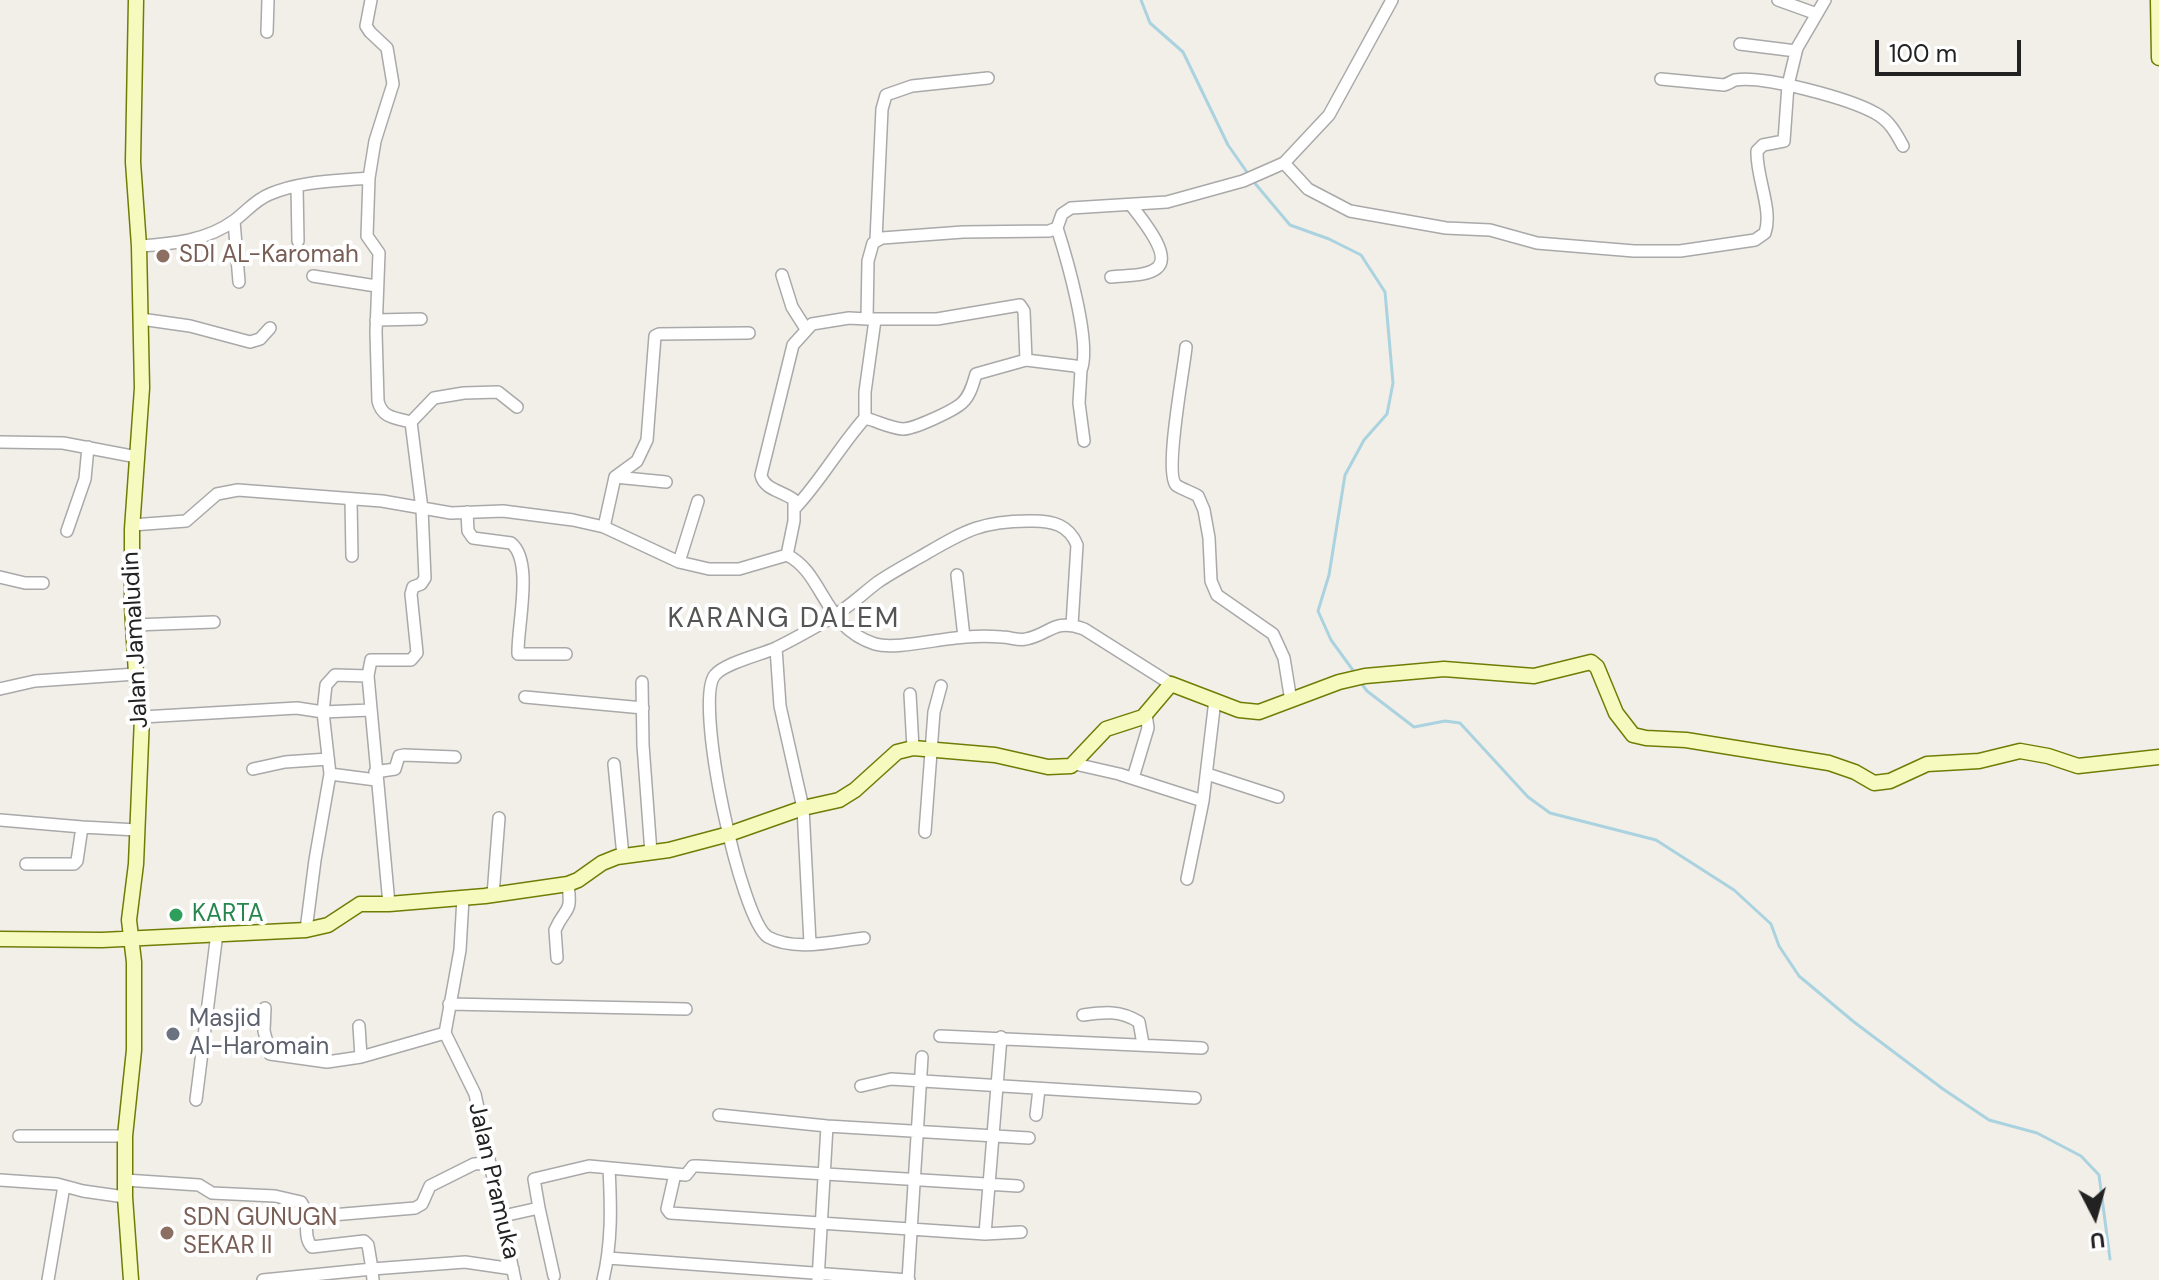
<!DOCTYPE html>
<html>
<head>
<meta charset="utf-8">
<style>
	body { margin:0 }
	#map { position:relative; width:2159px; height:1280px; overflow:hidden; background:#f2efe9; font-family:"DM Sans",sans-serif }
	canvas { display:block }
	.north { position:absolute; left:2055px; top:1176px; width:80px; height:80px; -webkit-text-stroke:6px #fff; paint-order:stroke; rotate:174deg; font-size:22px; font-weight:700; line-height:32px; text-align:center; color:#222 }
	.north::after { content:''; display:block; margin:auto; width:28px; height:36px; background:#222; clip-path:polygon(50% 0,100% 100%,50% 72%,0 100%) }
	.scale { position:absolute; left:1875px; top:40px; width:146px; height:36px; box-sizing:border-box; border:4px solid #222; border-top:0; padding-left:10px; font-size:24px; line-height:28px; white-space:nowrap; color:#222; -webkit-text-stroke:6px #fff; paint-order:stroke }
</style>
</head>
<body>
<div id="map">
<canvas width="2159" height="1280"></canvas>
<div class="north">U</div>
<div class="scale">100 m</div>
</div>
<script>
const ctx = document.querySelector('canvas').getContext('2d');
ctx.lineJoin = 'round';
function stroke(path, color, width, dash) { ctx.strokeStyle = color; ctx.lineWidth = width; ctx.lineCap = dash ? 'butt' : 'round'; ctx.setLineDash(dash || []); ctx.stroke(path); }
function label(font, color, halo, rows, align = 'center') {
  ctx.font = font + ' "DM Sans",sans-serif'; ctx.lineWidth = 8; ctx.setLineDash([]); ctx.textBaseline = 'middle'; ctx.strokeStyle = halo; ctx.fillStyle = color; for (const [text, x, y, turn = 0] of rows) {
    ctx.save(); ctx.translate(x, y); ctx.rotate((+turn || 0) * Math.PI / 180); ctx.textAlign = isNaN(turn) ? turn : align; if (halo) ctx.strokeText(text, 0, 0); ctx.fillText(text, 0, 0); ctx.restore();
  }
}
const stream = new Path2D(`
	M1141,0L1150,23L1183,52L1228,145L1249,175
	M1253,181L1290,225L1329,239L1361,255L1385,292L1393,383L1387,414L1364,440L1345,475L1329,575L1318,611L1331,640L1355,673
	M1361,683L1367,691L1414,727L1445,721L1460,723L1528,797L1550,813L1656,840L1734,890L1771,924L1779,946L1799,976L1854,1022L1943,1089L1989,1120L2037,1133L2081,1156L2099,1175L2110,1259`);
const street = new Path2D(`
	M371,0L366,26L370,32L387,48L393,84L375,141L369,178L367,236L379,253L376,332L378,401C382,418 395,418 411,422
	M1778,0L1817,14
	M267,32L268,0
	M1740,44L1796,51
	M1661,79L1724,85C1728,84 1732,81 1735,80C1764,75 1850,99 1875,113C1889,120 1896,133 1903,146
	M1284,163L1308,189L1350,211L1446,228L1490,230L1537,243L1634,251H1680L1755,240L1765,233C1773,210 1756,177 1757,151L1763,145L1784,141L1788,85L1797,48L1825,0
	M297,186L298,241
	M234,221L239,282
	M1057,228C1066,256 1092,344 1081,370
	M876,240L882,109L886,95L912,86L988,78
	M139,246C172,244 207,241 235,220C247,211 255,200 270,194C300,181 336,181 369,178
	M782,275L792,307L806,329
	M313,276L376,286
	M1111,277C1124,275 1146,277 1157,268C1173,255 1140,217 1131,205
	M141,319L190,326L250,342L260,339L270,328
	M867,319H937L1020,305L1024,311L1026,360L1075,366L1081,370L1079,403L1084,441
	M376,320L421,319
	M875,320L865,392V418C877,421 890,428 903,429C914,429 953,411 962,403C970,396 973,384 976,374L1026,360
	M1186,347C1184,369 1164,472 1176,485C1181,489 1192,492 1198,496L1204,510L1209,538L1211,581L1217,595L1273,634L1284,658L1291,701
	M0,442L63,443L137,457
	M615,477L666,482
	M351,500L352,556
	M796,507C822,479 840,446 865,418
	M467,512L468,531L473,538L511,543C534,561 517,627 518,654H566
	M132,525L186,521L217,494L238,490L382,501L451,513L503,511L573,520L604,527L679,562L709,569H739L787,555C824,573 823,628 875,644C896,650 941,638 966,637C978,636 990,636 1002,637C1010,637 1019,641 1026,639C1051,634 1053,618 1084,629L1171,684
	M604,527L615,477L637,461L647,440L655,336L659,334L749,333
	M67,531L85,479L88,447
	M787,555L794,521V500C783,491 764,490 761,475L793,345L812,324L849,318L867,319L868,261L873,243L882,238L963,232L1049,231L1057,228L1062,214L1071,208L1167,202L1243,181L1284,163L1329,115L1392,0
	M679,562L698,501
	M957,575L964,637
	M0,577L25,583H43
	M134,625L214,622
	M776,648L780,706L803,808L810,943
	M368,676L335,675L326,685L323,712L370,710
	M642,682L643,745L651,853
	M0,689L35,681L136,674
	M910,694L913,748
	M525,697L643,708
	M142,717L297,708L323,712L330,774L315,860L306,930
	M614,764L623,856
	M1075,764L1119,774L1203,801
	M253,769L285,762L328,759
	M375,772L395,769L399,756L404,755L455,757
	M330,774L376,780
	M1207,774L1278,797
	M1133,778L1148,728L1146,714
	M0,820L82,827
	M925,832L934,712L941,686
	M26,864H74L77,861L82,827L137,830
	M1187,879L1203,801L1215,700
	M493,895L499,818
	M463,898L460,950L445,1033L475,1094L515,1280
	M389,904L368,676L371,660H411L417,653L411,594L413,587L421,584L425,578L422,509L411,422L434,398L464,393L498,392L517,407
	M864,938C836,941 795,952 768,937C741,921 693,700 715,675C725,663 760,655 776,648C794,639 812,629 829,619C847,609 862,594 878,582C891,573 906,565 920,557C963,532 981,520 1033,521C1053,521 1069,525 1077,545L1072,625
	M557,958L555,930C566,905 572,916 568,884
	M449,1004L686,1009
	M265,1008L264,1031L270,1054L327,1062L361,1057
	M1083,1015C1104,1012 1120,1010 1139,1022L1143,1044
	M359,1026L361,1057L445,1033
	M940,1036L1202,1048
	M861,1086L891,1079L1195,1098
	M196,1100L217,933
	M719,1115L827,1126L1029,1138
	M1036,1115L1039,1089
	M19,1136H125
	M675,1174L667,1209L670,1213L985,1234L1001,1037
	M0,1180L57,1184L83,1191L125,1197
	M125,1180L199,1185L212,1193L275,1196L301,1202C312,1218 301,1235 312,1247L364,1241L368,1245L372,1269L465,1262L513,1269
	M539,1208L554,1276
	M503,1216L539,1208L534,1179L589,1166L686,1175L693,1166H698L1018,1186
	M308,1217L415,1208L422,1204L430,1186L474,1164L490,1163
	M985,1234L1021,1232
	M608,1258L909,1280
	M48,1280L64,1186
	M263,1280L372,1269L373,1280
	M603,1280C612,1243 611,1206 609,1168
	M818,1280L827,1126
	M908,1280L922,1057`);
const secondary = new Path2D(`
	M2158,0L2159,58
	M0,939L102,940L306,930L328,925L360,904H389L485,896L568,884L578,880L602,863L617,857L669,850L729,834L803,808L839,800L855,790L897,752L913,748L995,755L1048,767L1071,766L1106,729L1143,717L1171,684L1239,710L1259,712L1339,682L1365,676L1444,669L1534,676L1591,662L1597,667L1616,713L1633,735L1646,738L1686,740L1829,763L1855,772L1874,783L1890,781L1927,764L1979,761L2020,751L2048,756L2078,766L2159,757
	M131,1280L125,1197V1136L134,1050V962L129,920L136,864L142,717L136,674L132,607V529L142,388L139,246L133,162L136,0`);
const markers = [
	[163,256,8,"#8d6e63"],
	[176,915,8,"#2e9e5b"],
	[173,1034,8,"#6b7280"],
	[167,1233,8,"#8d6e63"]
];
const educationNames = [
	["SDI AL-Karomah",179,256],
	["SDN GUNUGN",183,1219],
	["SEKAR II",183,1247]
];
const streetNames = [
	["Jalan Jamaludin",136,640,-93],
	["Jalan Pramuka",493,1181,77]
];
const leisureNames = [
	["KARTA",192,915]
];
const worshipNames = [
	["Masjid",189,1020],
	["Al-Haromain",189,1048]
];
const quarterNames = [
	["KARANG DALEM",784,620]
];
stroke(stream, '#aad3df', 3);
stroke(street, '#a9a9a9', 14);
stroke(secondary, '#707d05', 17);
stroke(street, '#fff', 11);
stroke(secondary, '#f7fabf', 14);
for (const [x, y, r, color] of markers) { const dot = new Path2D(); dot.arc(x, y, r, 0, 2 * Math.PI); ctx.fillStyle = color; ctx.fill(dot); stroke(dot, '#fff', 3); }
label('24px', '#785e54', '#fff', educationNames, 'left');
label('24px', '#222', '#fff', streetNames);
label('24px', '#27864d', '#fff', leisureNames, 'left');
label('24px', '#5b616d', '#fff', worshipNames, 'left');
ctx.letterSpacing = '2px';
label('28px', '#555', '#fff', quarterNames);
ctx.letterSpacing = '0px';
</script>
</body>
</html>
